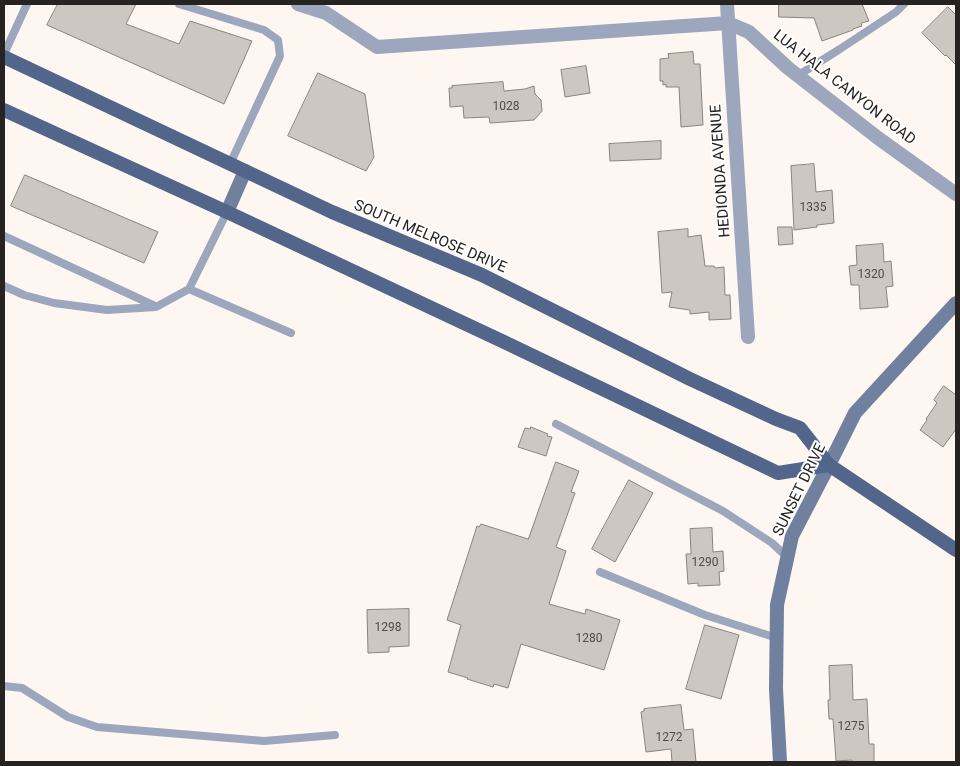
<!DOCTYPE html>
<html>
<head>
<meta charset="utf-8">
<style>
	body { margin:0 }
	#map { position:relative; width:960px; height:766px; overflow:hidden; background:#fdf6f1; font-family:Roboto,sans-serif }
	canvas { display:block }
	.frame { position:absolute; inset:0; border:5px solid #262321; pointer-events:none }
</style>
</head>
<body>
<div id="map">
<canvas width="960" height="766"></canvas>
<div class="frame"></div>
</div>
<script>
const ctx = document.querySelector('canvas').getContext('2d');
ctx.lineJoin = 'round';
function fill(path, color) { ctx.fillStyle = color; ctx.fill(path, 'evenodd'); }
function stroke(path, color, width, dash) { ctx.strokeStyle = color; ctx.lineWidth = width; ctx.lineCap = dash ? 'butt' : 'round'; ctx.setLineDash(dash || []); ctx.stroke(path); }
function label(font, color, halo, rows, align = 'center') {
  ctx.font = font + ' Roboto,sans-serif'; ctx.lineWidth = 4; ctx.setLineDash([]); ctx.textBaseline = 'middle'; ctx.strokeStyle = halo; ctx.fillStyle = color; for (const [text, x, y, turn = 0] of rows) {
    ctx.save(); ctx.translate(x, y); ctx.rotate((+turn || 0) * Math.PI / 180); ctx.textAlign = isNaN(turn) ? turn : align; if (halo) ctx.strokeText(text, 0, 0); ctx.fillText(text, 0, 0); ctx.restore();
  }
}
const building = new Path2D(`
	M58,4H136L126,24L179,44L190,21L252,41L224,104L47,25Z
	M779,4H862L869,21L861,23L862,26L853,29V30L822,41L814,18L779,17Z
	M948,7L956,15V65L946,55L945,56L922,33Z
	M693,52L694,64H700L703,125L681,127L679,87H666V84L663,85V81H660V59L669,58L668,54Z
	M586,66L590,93L565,97L561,70Z
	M318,73L365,94L374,157L366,171L288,136Z
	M503,82L504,91L525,89L534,86L535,94L541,100L542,111L534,120L490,123L489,117L464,118L463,106L450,107L449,88H452V86Z
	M661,141V159L610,161L609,144Z
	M814,164L816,192L832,190L834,223L817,225V227L794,230L791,166Z
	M25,175L158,232L144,263L11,206Z
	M778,227H792L793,244L779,245Z
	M688,229V237L701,235L705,266H714L715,268L724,267L725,295H730L731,319L709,320V312L690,314V310L669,307L672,292L662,293L658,232Z
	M883,244L884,262L891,261L893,286L886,287L888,307L860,309L859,285H851L849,266L857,265L856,246Z
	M944,386L956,395V429L943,447L920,430L927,420L926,419L937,403L934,400Z
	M531,427L548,434L547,436L552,437L546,456L518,447L525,428L530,429Z
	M556,462L579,471L571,492L575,493L556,547L566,551L549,604L585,614L586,609L620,620L604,670L521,644L508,688L494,684L493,687L467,679L468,678L448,672L461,625L447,620L477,526L479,527L481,524L528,539Z
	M629,480L653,493L615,562L592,549Z
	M712,528L713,552L723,551L724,571L719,572L720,585L698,586V583L688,584L686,554H691L690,529Z
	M409,609V646L389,647V652L368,653L367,610Z
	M705,625L739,635L721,699L686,689Z
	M852,665L853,700L867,699L869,744H874V762H852V760L836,761L833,719H829L828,700H830L829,666Z
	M681,705L684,730L693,729L696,762H672L671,749L646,752L641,712L644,711V709Z`);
const service = new Path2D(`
	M179,4L264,30L278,40L280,56L230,164
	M4,54L27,4
	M797,76L840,49L896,12L904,4
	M4,236L155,306
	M4,286L24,295L54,303L107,310L156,307L189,289L227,212
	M189,289L291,333
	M556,424L723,511L772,543L787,557
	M600,572L705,615L777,638
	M4,686L22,688L68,717L97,727L264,741L335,735`);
const minor = new Path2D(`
	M298,4L326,13L377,47L728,23L749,32L788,68L878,138L956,194
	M727,4L748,337`);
const secondary = new Path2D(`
	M227,212L245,171
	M780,762L776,689L777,605L792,536L829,465L855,413L956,303`);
const primary = new Path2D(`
	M4,57L332,212L482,275L690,379L776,419L800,428L829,465L956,550
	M4,110L227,212L502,341L778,473L829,465`);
const numberNames = [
	["1028",506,107],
	["1335",813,208],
	["1320",871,275],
	["1290",705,563],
	["1298",388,628],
	["1280",589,639],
	["1275",851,727],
	["1272",669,738]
];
const streetNames = [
	["LUA HALA CANYON ROAD",844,88,38],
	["HEDIONDA AVENUE",721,171,-94],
	["SOUTH MELROSE DRIVE",430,237,23],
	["SUNSET DRIVE",800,490,-64]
];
fill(building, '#cdc7c2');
stroke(building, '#8a837f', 1);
stroke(service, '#9ca7bd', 8);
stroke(minor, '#9ca7bd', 14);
stroke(secondary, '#70809f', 14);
stroke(primary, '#52658a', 14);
label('12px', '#504c49', null, numberNames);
label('15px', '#262321', '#fff', streetNames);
</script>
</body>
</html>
